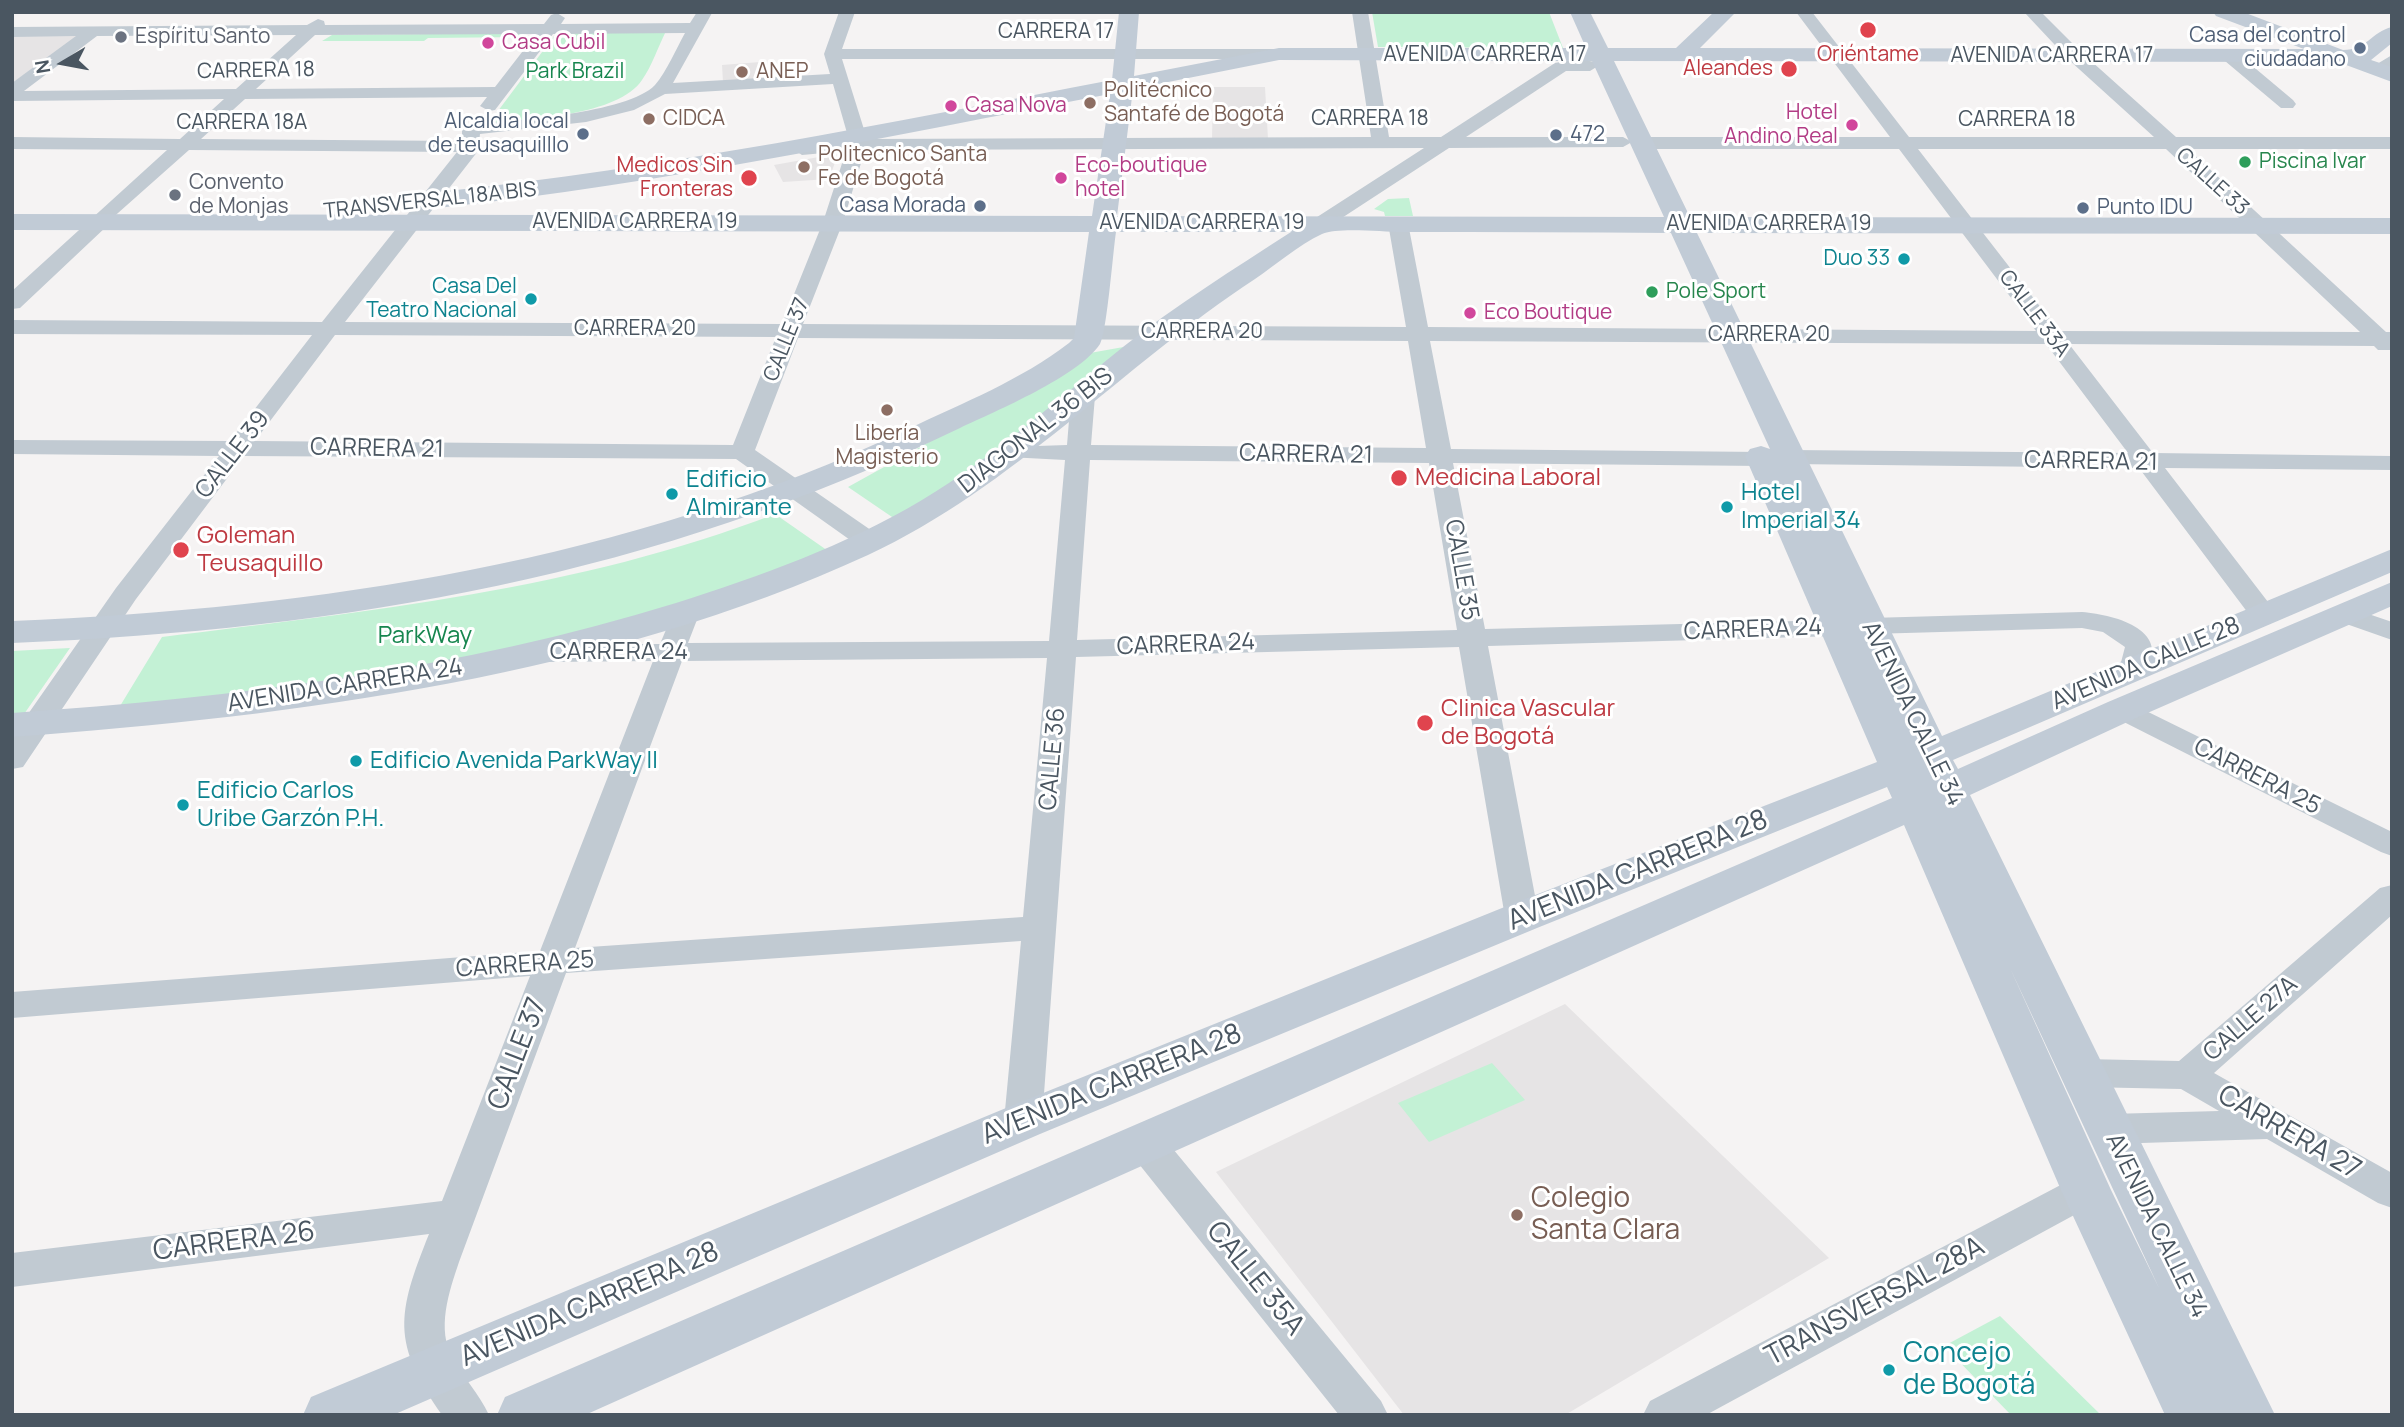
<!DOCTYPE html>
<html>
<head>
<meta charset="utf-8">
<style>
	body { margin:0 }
	#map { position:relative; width:2404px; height:1427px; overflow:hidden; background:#f5f3f3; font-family:Manrope,sans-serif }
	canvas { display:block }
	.frame { position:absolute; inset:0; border:14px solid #4a5661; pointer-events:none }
	.north { position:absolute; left:28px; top:28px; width:70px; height:70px; -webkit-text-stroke:5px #fff; paint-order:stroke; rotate:260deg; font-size:19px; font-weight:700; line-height:28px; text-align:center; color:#4a5661 }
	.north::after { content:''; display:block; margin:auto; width:24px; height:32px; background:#4a5661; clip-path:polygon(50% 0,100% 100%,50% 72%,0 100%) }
</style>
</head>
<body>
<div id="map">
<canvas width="2404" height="1427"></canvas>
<div class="frame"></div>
<div class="north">N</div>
</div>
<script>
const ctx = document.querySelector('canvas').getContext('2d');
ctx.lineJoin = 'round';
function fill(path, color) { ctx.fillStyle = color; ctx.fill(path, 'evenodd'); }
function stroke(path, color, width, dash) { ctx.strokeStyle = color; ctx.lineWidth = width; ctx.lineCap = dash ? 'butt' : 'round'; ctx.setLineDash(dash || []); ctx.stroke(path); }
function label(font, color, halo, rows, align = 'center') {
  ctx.font = font + ' Manrope,sans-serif'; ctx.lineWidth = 6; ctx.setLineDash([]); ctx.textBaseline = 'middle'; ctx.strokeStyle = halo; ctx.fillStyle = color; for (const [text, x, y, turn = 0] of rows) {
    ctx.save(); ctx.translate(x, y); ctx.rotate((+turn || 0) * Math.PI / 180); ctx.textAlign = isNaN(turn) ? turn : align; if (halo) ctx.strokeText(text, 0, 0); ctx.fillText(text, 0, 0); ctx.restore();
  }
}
const education = new Path2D(`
	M12,35H82L12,83Z
	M760,62L762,79L723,82L722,65Z
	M1213,87H1265L1268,139H1212Z
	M830,155L837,157L829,179L783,182L774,165Z
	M1565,1004L1829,1258L1565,1415H1404L1216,1172Z`);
const green = new Path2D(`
	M1372,12H1549L1563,48L1378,47Z
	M666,31C658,47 652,66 642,80C619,115 528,120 489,123L557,32Z
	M526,33L524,37L428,38L424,41H322L332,35Z
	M1409,198L1413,216H1385L1384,212L1374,209L1388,199Z
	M1129,346L1004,454L895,519L848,487L1090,353Z
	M775,514L831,553L758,581L476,662L117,711L162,637C369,611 578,590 775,514Z
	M70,648L22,717L12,718V651Z
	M1492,1063L1525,1100L1429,1142L1398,1103Z
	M2000,1316L2101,1415H2011L1944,1346Z`);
const street = new Path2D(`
	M697,12L712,13L673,83L830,74L824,54L839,12H855L842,49H1279L1287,54L1279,59H842L867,139L1371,137L1352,12H1368L1389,137H1441L1555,63L1576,59L1596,62L1598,66L1590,71H1566L1466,137H1623L1632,142L1623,147L1449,148L1328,227H1314L1311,223L1314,219L1424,148L865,150L843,222L803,324L1406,327L1388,223L1391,219H1405L1408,223L1428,327L2036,331L1899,149H1642L1633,143L1642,137H1890L1796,12H1812L1909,137H2154L2069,60L2024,12H2041L2081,52L2176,137H2392V149H2188L2386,332H2392V350H2378L2374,346L2069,344L2153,453L2392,456V470L2165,468L2278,615L2274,621L2264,623L2254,621L2139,468L1790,464L1781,462L1778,457L1781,452L1790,450L2128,453L2046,344L1430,341L1451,449L1763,452L1772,454L1775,459L1772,464L1763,466L1453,463L1485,629L1837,620L1847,622L1851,628L1847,634L1837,636L1488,646L1539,917L1534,925L1522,929L1510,925L1505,917L1459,647L1076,657L1042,1121L1036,1131L1023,1136L1010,1131L1004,1121L1021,941L566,973L459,1262C449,1292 436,1329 453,1359C464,1378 479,1394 489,1415H442C391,1342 397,1314 429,1234L12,1287V1253L442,1201L530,976L12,1018V992L540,951L653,661L546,662L536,659L532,653L536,647L546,644H660L676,606L686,604L696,606L700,612L688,643L1049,641L1065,460L1008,457L1005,452L1008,447L1067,445L1071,396L1075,391H1091L1095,396L1091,445L1426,448L1408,341L798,338L755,450L878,535L882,541L878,547L869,549L860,547L736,459L244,456L136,599L23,767L12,769V737L116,588L219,456L12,454V440L230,441L312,335L12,334V320L322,322L457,152L189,150L109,221L107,226L20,308L12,309V291L167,150L12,149V137L180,139L224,99L12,101V83L76,36L12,37V27L307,25L318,19L324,21L325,25L544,24L551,15L557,13L565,18L561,24L690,23ZM685,33C676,49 667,71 655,85C627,114 512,120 471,125L462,130V141L201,139L245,99L487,97L480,106L489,111L495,110L553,34ZM536,34L495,87L256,89L315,35ZM296,35L236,89L24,91L97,36ZM833,84L849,140L802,143L793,149L802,155L846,151L823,222L782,324L345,322L478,151L480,134L586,122L634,110L665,94ZM1918,149H2166L2360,332L2059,331ZM335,335L776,337L733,445L255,441ZM1090,460L1429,463L1457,630L1077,640ZM1047,658L1023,917L575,948L682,661Z
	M2231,52L2237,53L2293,100L2296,104L2293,108H2281L2225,61L2223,57Z
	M2392,55V67L2379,68L2377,64Z
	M2345,606L2392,622V640L2335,620L2331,614L2335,608Z
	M2082,612C2117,615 2175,631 2143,676L2133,679L2123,676L2119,670L2125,647L2103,632L2082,628L1870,634L1860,632L1856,626L1860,620L1870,618Z
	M2122,701L2132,704L2392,832V856L2381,852L2112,716L2107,710L2112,704Z
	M2392,885V915L2214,1073L2392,1173V1208L2378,1203L2267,1139L2110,1144L2097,1139L2091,1129L2097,1119L2110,1114L2219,1111L2181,1089L2084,1087L2071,1083L2066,1073L2071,1063L2084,1059L2179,1061L2380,888Z
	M1145,1128L1159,1132L1381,1401L1388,1415H1339L1131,1154L1126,1143L1131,1132Z
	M2086,1174L2100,1179L2106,1190L2100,1201L1706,1415H1643L1650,1401L2072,1179Z`);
const secondary = new Path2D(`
	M1119,12H1139L1134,76L1279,48H1586L1570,12H1590L1608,48H1676L1714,12H1736L1700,48L2304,49L2216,16L2213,12H2243L2343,50C2367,50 2371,32 2392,27V43L2371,60L2392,67V82L2338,62L1614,61L1690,217L2392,218V234L1697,233L1942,736L2392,549V572L1953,760L1958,769L2108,702L2392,582V606L2136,718L1970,795L2275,1415H2165L2061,1190L1904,825L585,1415H497L505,1397L1892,798L1887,787L1537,928L1040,1134L393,1415H303L311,1397L1006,1108L1507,906L1877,762L1745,456L1750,449L1761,446L1770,449L1671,233C1581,232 1492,232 1402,232C1382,232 1338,227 1322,234C1298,245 1276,265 1255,279C1122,366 1014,487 868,555C605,676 298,716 12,737V713C237,697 460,670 676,603C760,576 845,546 922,500C994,457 1057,400 1123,347C1176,305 1234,269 1291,232H1116C1113,251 1107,332 1100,344C1079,376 996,411 960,428C654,576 349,629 12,643V621C320,608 627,562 908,429C963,403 1021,380 1069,343L1074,338L1089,232L12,230V214L1092,216L1110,94C887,137 664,183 438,208L429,205L425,200L429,195L438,192C665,168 888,123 1112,80ZM1279,60L1592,61L1664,217L1117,216L1133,89ZM2010,968L2159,1288L2111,1190Z`);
const markers = [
	[1868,30,9,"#e0444e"],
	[121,37,7,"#6b7280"],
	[488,43,7,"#d1479c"],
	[2360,48,7,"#5c6f8a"],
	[1789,69,9,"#e0444e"],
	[742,72,7,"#8d6e63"],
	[1090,103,7,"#8d6e63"],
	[951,106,7,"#d1479c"],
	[649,119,7,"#8d6e63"],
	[1852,125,7,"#d1479c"],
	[583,134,7,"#5c6f8a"],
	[1556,135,7,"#5c6f8a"],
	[2245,162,7,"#2e9e5b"],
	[804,167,7,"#8d6e63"],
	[749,178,9,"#e0444e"],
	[1061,178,7,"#d1479c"],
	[175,195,7,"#6b7280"],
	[980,206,7,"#5c6f8a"],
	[2083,208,7,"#5c6f8a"],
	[1904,259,7,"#0f9aa8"],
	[1652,292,7,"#2e9e5b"],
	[531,299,7,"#0f9aa8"],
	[1470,313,7,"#d1479c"],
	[887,410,7,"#8d6e63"],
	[1399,478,9,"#e0444e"],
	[672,494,7,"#0f9aa8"],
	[1727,507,7,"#0f9aa8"],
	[181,550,9,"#e0444e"],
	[1425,723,9,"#e0444e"],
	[356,761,7,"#0f9aa8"],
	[183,805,7,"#0f9aa8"],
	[1517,1215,7,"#8d6e63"],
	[1889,1370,7,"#0f9aa8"]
];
const farStreetnames = [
	["CARRERA 17",1056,32],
	["AVENIDA CARRERA 17",1485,55],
	["AVENIDA CARRERA 17",2052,56],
	["CARRERA 18",256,71,-1],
	["CARRERA 18",1370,119],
	["CARRERA 18",2017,120],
	["CARRERA 18A",242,123],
	["CALLE 33",2212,182,42],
	["TRANSVERSAL 18A BIS",430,201,-6],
	["AVENIDA CARRERA 19",635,222],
	["AVENIDA CARRERA 19",1202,223],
	["AVENIDA CARRERA 19",1769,224],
	["CALLE 33A",2034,314,53],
	["CARRERA 20",635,329],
	["CARRERA 20",1202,332],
	["CARRERA 20",1769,335],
	["CALLE 37",787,340,-68]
];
const farServicenames = [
	["Casa del control",2346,36],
	["ciudadano",2346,60],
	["Alcaldia local",569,122],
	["de teusaquilllo",569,146],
	["472",1570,135,"left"],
	["Casa Morada",966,206],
	["Punto IDU",2097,208,"left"]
];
const farWorshipnames = [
	["Espíritu Santo",135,37],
	["Convento",189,183],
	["de Monjas",189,207]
];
const farHotelnames = [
	["Casa Cubil",502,43],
	["Casa Nova",965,106],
	["Hotel",1838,113,"right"],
	["Andino Real",1838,137,"right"],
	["Eco-boutique",1075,166],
	["hotel",1075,190],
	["Eco Boutique",1484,313]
];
const farHealthnames = [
	["Oriéntame",1868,55,"center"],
	["Aleandes",1773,69],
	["Medicos Sin",733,166],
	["Fronteras",733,190]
];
const farParknames = [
	["Park Brazil",575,72]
];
const farEducationnames = [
	["ANEP",756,72],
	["Politécnico",1104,91],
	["Santafé de Bogotá",1104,115],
	["CIDCA",663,119],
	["Politecnico Santa",818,155],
	["Fe de Bogotá",818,179],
	["Libería",887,434,"center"],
	["Magisterio",887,458,"center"]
];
const farLeisurenames = [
	["Piscina Ivar",2259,162],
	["Pole Sport",1666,292]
];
const farCulturenames = [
	["Duo 33",1890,259],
	["Casa Del",517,287],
	["Teatro Nacional",517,311]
];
const streetNames = [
	["DIAGONAL 36 BIS",1036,431,-38],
	["CARRERA 21",377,449,1],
	["CALLE 39",233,455,-52],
	["CARRERA 21",1306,455,1],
	["CARRERA 21",2091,462,1],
	["CALLE 35",1461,570,80],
	["CARRERA 24",1753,630,-2],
	["CARRERA 24",1186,645,-2],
	["CARRERA 24",619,652],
	["AVENIDA CALLE 28",2146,664,-23],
	["AVENIDA CARRERA 24",345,686,-9],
	["AVENIDA CALLE 34",1912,714,64],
	["CALLE 36",1053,759,-85],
	["CARRERA 25",2257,777,27],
	["CARRERA 25",525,965,-4],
	["CALLE 27A",2251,1019,-41],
	["AVENIDA CALLE 34",2156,1226,64]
];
const healthNames = [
	["Medicina Laboral",1415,478],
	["Goleman",197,536],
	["Teusaquillo",197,564],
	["Clinica Vascular",1441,709],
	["de Bogotá",1441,737]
];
const cultureNames = [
	["Edificio",686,480],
	["Almirante",686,508],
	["Hotel",1741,493],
	["Imperial 34",1741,521],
	["Edificio Avenida ParkWay II",370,761],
	["Edificio Carlos",197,791],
	["Uribe Garzón P.H.",197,819]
];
const parkNames = [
	["ParkWay",425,636]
];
const nearStreetnames = [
	["AVENIDA CARRERA 28",1638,871,-22],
	["CALLE 37",518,1054,-69],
	["AVENIDA CARRERA 28",1112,1085,-22],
	["CARRERA 27",2289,1133,30],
	["CARRERA 26",234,1242,-7],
	["CALLE 35A",1255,1279,51],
	["TRANSVERSAL 28A",1875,1302,-28],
	["AVENIDA CARRERA 28",590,1305,-23]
];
const nearEducationnames = [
	["Colegio",1531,1199],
	["Santa Clara",1531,1231]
];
const nearCulturenames = [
	["Concejo",1903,1354],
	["de Bogotá",1903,1386]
];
fill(education, '#e6e4e5');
fill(green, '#c3f1d5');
fill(street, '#c1cad2');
fill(secondary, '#c1cbd6');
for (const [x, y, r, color] of markers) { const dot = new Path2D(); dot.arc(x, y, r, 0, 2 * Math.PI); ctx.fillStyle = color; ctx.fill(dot); stroke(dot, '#fff', 2.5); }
label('21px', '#4a5661', '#fff', farStreetnames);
label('21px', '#4e5e75', '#fff', farServicenames, 'right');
label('21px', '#5b616d', '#fff', farWorshipnames, 'left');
label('21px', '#b23c85', '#fff', farHotelnames, 'left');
label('21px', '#be3a42', '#fff', farHealthnames, 'right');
label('21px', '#17864f', '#fff', farParknames);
label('21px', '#785e54', '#fff', farEducationnames, 'left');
label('21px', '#27864d', '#fff', farLeisurenames, 'left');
label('21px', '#0d838f', '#fff', farCulturenames, 'right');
label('24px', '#4a5661', '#fff', streetNames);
label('24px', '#be3a42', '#fff', healthNames, 'left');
label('24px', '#0d838f', '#fff', cultureNames, 'left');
label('24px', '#17864f', '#fff', parkNames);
label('28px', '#4a5661', '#fff', nearStreetnames);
label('28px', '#785e54', '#fff', nearEducationnames, 'left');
label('28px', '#0d838f', '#fff', nearCulturenames, 'left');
</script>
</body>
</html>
